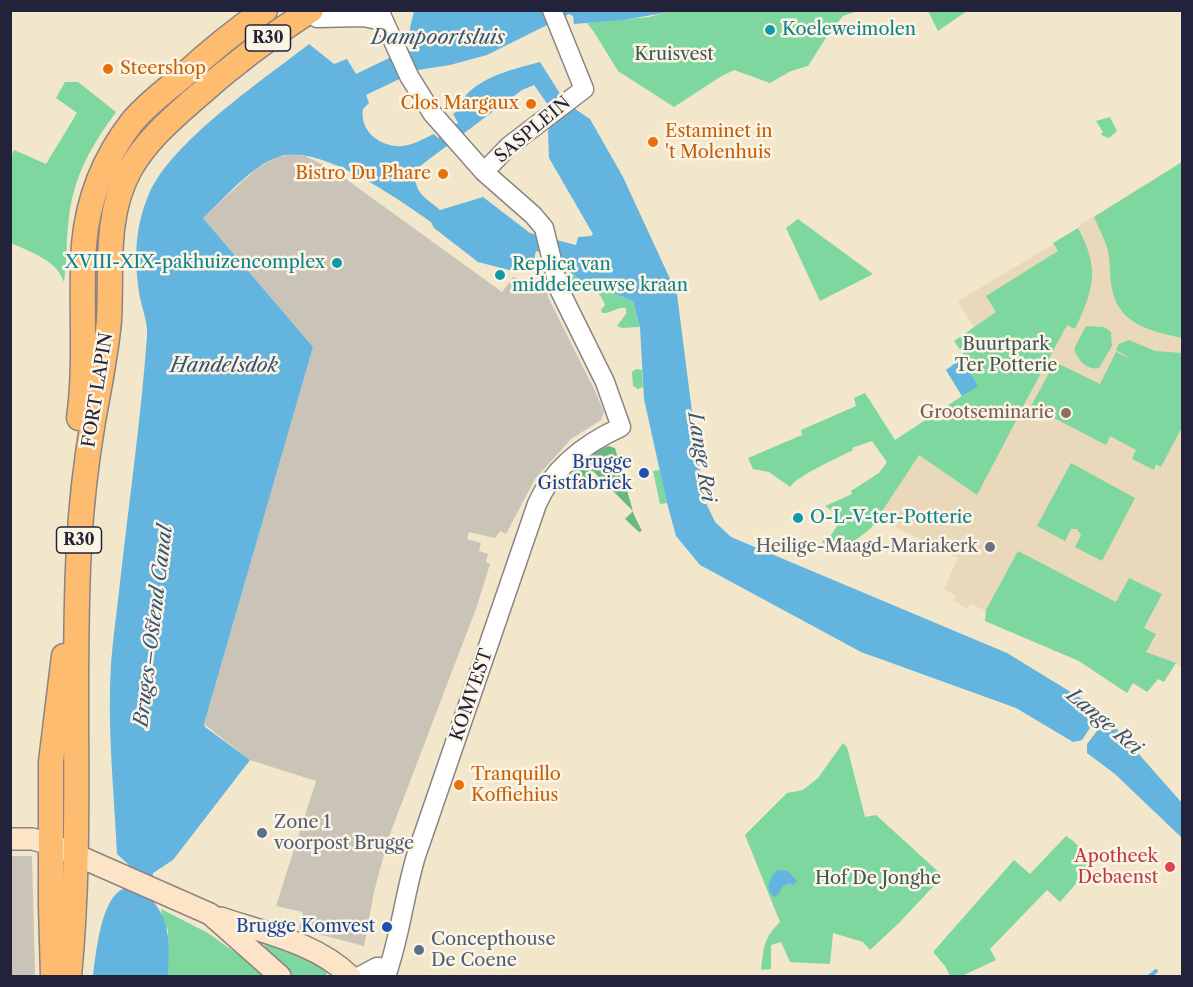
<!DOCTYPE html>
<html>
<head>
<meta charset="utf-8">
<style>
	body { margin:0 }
	#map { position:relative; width:1193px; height:987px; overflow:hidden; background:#f2e7cb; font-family:"Libre Caslon Text",serif }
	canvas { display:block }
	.frame { position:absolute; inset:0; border:12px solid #22223b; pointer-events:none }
</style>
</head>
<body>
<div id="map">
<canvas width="1193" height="987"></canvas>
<div class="frame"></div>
</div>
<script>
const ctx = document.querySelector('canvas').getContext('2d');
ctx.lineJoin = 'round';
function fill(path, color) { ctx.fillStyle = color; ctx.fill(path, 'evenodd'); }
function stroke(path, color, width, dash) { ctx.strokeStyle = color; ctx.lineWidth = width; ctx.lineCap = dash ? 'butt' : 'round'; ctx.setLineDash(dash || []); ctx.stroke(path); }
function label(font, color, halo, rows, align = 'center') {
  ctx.font = font + ' "Libre Caslon Text",serif'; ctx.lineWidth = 5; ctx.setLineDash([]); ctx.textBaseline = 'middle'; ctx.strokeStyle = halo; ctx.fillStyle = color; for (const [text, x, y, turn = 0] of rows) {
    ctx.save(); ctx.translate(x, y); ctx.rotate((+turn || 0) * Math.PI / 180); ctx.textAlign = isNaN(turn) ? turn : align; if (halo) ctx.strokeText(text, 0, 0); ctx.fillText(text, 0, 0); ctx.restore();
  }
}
const built = new Path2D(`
	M1182,162V667L1175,663L1164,682L1158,679L1149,691L1133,683L1127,693L1079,661L985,621L987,614L985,610L970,604L967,609L953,601L956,596L944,589L958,558L867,513L894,457L1003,370L983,343L958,301L1069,235L1086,221Z`);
const industrial = new Path2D(`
	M293,154L305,156L332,169L502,292L513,277L545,286L549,299L595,391L604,412L601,420L571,439L535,479L506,534L500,531L495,538L469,532L467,539L481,543L479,551L488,554L486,562L490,564L477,606L388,839L374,892L364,946L299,929L303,912L276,906L316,781L250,760L204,724L313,347L203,218L256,169L277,157Z
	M11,856H32L35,976H11Z`);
const green = new Path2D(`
	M675,10L857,11L843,16L829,33L808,66L791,71L770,83L734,70L720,77L674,107L618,71L594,32L587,23L649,17Z
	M928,11H967L938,31Z
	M65,82H78L116,112C92,145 74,175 69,217C66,238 67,260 64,282C57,260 30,252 11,243L10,158L14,150L46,164L77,113L56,98Z
	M1110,117L1117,131L1109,138L1103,136L1101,134L1103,132L1096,121Z
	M1182,162V338C1151,331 1119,325 1112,289C1109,276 1111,264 1108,251C1105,240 1099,228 1094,217Z
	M798,219L873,274L820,301L786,228Z
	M1078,228C1100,269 1094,289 1075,329L1067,325L1021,410L1013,406L1009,415L1017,419L977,495L919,455L871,528L847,547L838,542L833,548L822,542L824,539L827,541L839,523L836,521L839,516L825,506L852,494L851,491L879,473L887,462L872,441L852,448L853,450C840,457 798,475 790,487L769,472L753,469L748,458L802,435L801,430L856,406L854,398L865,393L895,440L962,396L946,370L965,357L954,341L996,312L986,296L1058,251L1053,243Z
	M574,275L582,281L633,301L640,327L622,328L617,326L626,314V308C617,306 611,314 602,313L601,310L605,305C600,291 586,278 571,284L569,281Z
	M1086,326L1104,327L1111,332L1112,346L1099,368C1087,371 1078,360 1074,349Z
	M1129,340L1155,351L1182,353V427L1161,467L1156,464L1154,470L1132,459L1136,450L1110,436L1106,445L1031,406L1055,362L1100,384L1116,352L1131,359L1116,350L1119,344Z
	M636,369L642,370L643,387L638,389L633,386L632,372Z
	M1071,463L1135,498L1102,561L1075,547L1081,535L1077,529H1071L1065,541L1037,526Z
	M660,470L667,503L660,504L653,471Z
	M1018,551L1116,602L1129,578L1162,594L1144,628L1156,634L1146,652L1176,663L1164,682L1158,679L1147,692L1133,683L1127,693L1079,661L985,621L986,610Z
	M843,743L847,747L865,817L876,815L943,876L898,924L870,950L863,942L833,933L830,964L790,962L781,942L771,945V969L761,970C764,947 763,939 780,922L745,835L787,793L803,790L818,778Z
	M1066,836L1072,840L1095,862L1060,902L1047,890L990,949L996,960L962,976H950L945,966L933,952L1014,860L1030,874Z
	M161,909L208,933L268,976H168V930L162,919Z
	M264,942L302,954L329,971L325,976H293L265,948Z`);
const forest = new Path2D(`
	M608,446L615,448L634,515L642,531L639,532L625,519L633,511L593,471L583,480L573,470L597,451Z`);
const water = new Path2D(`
	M414,11H675L623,20L574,24L573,16L569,14L487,55L450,65L418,70L366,95L369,103L363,109C359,132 382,148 403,146C413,145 425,138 434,134L438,138L458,123L453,114C461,109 461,99 469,92C489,74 515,69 540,62L569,108L572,107L590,119L623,177L677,294L698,459L706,503L715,522L731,537L1007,653L1087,702L1097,717L1082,740L1073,742L1016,708L861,652L700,565L676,536L667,503L644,399L640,327L633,301L582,281L568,271L571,263L568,261L536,251L533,264L513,271L478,262L434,228L431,222C398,199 318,142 278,157C251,166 224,199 203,218L313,347L204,724L205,727L250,760L173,860L153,873L150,898C172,921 169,946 168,976H93C96,955 101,892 127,888L130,866L117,854C114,791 107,727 111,664C113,637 117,610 120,583C129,501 141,419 147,336C148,320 141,307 139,292C134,258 135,226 149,194C171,142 263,80 309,44L334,64L347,59L356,74L410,48V28ZM534,85L548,105L550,124L548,132L549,158L593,234L591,236L578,237L576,245L530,233L483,197L440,210C423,195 416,195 414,171L428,160L522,90Z
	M961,359L978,386L962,396L946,370Z
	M1103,723L1114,726L1182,803V838L1115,774L1087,753V744Z
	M778,870L788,871L797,881L794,885C781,880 783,892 775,897C764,890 769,877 778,870Z`);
const stream = new Path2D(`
	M1150,976L1156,971`);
const tertiary = new Path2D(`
	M379,10L409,76L432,113L484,172L533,215L544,228L559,289L605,382L621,427C586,443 553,468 537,504L416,856C404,896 400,938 386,976
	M311,11L317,18L363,17L383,21
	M484,172L509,146L584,89L552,10
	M360,976L377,967L389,968`);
const secondary = new Path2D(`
	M10,839H32L51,844L210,914L280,976
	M221,918C265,933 316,943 350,976`);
const primary = new Path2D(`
	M79,418C87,360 80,302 84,244C88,199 104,158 132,122C146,105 166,90 183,76C209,52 236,30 265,10
	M53,976L51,905V762L64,656
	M69,976C83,834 71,690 79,547C81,505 86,463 93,421C99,388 106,354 109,321C112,270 104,218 129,171C145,142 169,121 193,100C230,67 269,37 311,10`);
const markers = [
	[770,30,6,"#0f9aa8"],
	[108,69,6,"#e8710a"],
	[531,104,6,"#e8710a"],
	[653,142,6,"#e8710a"],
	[443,174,6,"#e8710a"],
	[337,263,6,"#0f9aa8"],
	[500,275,6,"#0f9aa8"],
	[1066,413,6,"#8d6e63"],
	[644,473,6,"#1a4fb4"],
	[798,518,6,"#0f9aa8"],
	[990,547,6,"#6b7280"],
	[459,785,6,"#e8710a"],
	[262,833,6,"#5c6f8a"],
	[1170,867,6,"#e0444e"],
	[387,927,6,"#1a4fb4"],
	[419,950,6,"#5c6f8a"]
];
const shields = [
	[268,38,45],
	[79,540,45]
];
const shieldNames = [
	["R30",268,38],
	["R30",79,540]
];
const cultureNames = [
	["Koeleweimolen",782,30],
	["XVIII-XIX-pakhuizencomplex",325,263,"right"],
	["Replica van",512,265],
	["middeleeuwse kraan",512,286],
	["O-L-V-ter-Potterie",810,518]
];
const parkNames = [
	["Kruisvest",674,55],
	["Buurtpark",1006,345],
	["Ter Potterie",1006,366],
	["Hof De Jonghe",878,879]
];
const foodNames = [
	["Steershop",120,69],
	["Clos Margaux",519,104,"right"],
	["Estaminet in",665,132],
	["'t Molenhuis",665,153],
	["Bistro Du Phare",431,174,"right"],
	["Tranquillo",471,775],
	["Koffiehius",471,796]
];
const streetNames = [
	["SASPLEIN",533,130,-40],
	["FORT LAPIN",98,390,-81],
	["KOMVEST",472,695,-71]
];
const educationNames = [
	["Grootseminarie",1054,413]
];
const transitNames = [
	["Brugge",632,463],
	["Gistfabriek",632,484],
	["Brugge Komvest",375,927]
];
const worshipNames = [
	["Heilige-Maagd-Mariakerk",978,547]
];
const serviceNames = [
	["Zone 1",274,823],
	["voorpost Brugge",274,844],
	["Concepthouse",431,940],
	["De Coene",431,961]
];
const healthNames = [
	["Apotheek",1158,857],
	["Debaenst",1158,878]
];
const waterNames = [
	["Dampoortsluis",438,38],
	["Handelsdok",224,366],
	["Lange Rei",701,457,81],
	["Bruges–Ostend Canal",154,626,-83],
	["Lange Rei",1104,722,40]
];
fill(built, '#ead8ba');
fill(industrial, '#cac3b8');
fill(green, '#7dd79e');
fill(forest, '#66b885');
fill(water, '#63b4de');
stroke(stream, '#63b4de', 4);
stroke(tertiary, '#8a8483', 21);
stroke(secondary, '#8a8483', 24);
stroke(primary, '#8a8483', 27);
stroke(tertiary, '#fff', 18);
stroke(secondary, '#fee4c6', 21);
stroke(primary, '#fdbc70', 24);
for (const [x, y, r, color] of markers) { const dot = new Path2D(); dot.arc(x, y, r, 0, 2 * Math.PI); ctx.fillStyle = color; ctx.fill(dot); stroke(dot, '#fcf5e5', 2); }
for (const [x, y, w] of shields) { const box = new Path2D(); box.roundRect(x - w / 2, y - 13, w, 26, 4.5); ctx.fillStyle = '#fcf5e5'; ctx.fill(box); stroke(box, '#22223b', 1.5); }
label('bold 16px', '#22223b', null, shieldNames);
label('18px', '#0d838f', '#fcf5e5', cultureNames, 'left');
label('18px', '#3d5859', '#fcf5e5', parkNames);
label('18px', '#c56008', '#fcf5e5', foodNames, 'left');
label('18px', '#22223b', '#fcf5e5', streetNames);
label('18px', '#785e54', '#fcf5e5', educationNames, 'right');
label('18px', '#164399', '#fcf5e5', transitNames, 'right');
label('18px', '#5b616d', '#fcf5e5', worshipNames, 'right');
label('18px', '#4e5e75', '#fcf5e5', serviceNames, 'left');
label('18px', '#be3a42', '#fcf5e5', healthNames, 'right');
label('italic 20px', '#395574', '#fcf5e5', waterNames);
</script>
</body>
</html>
